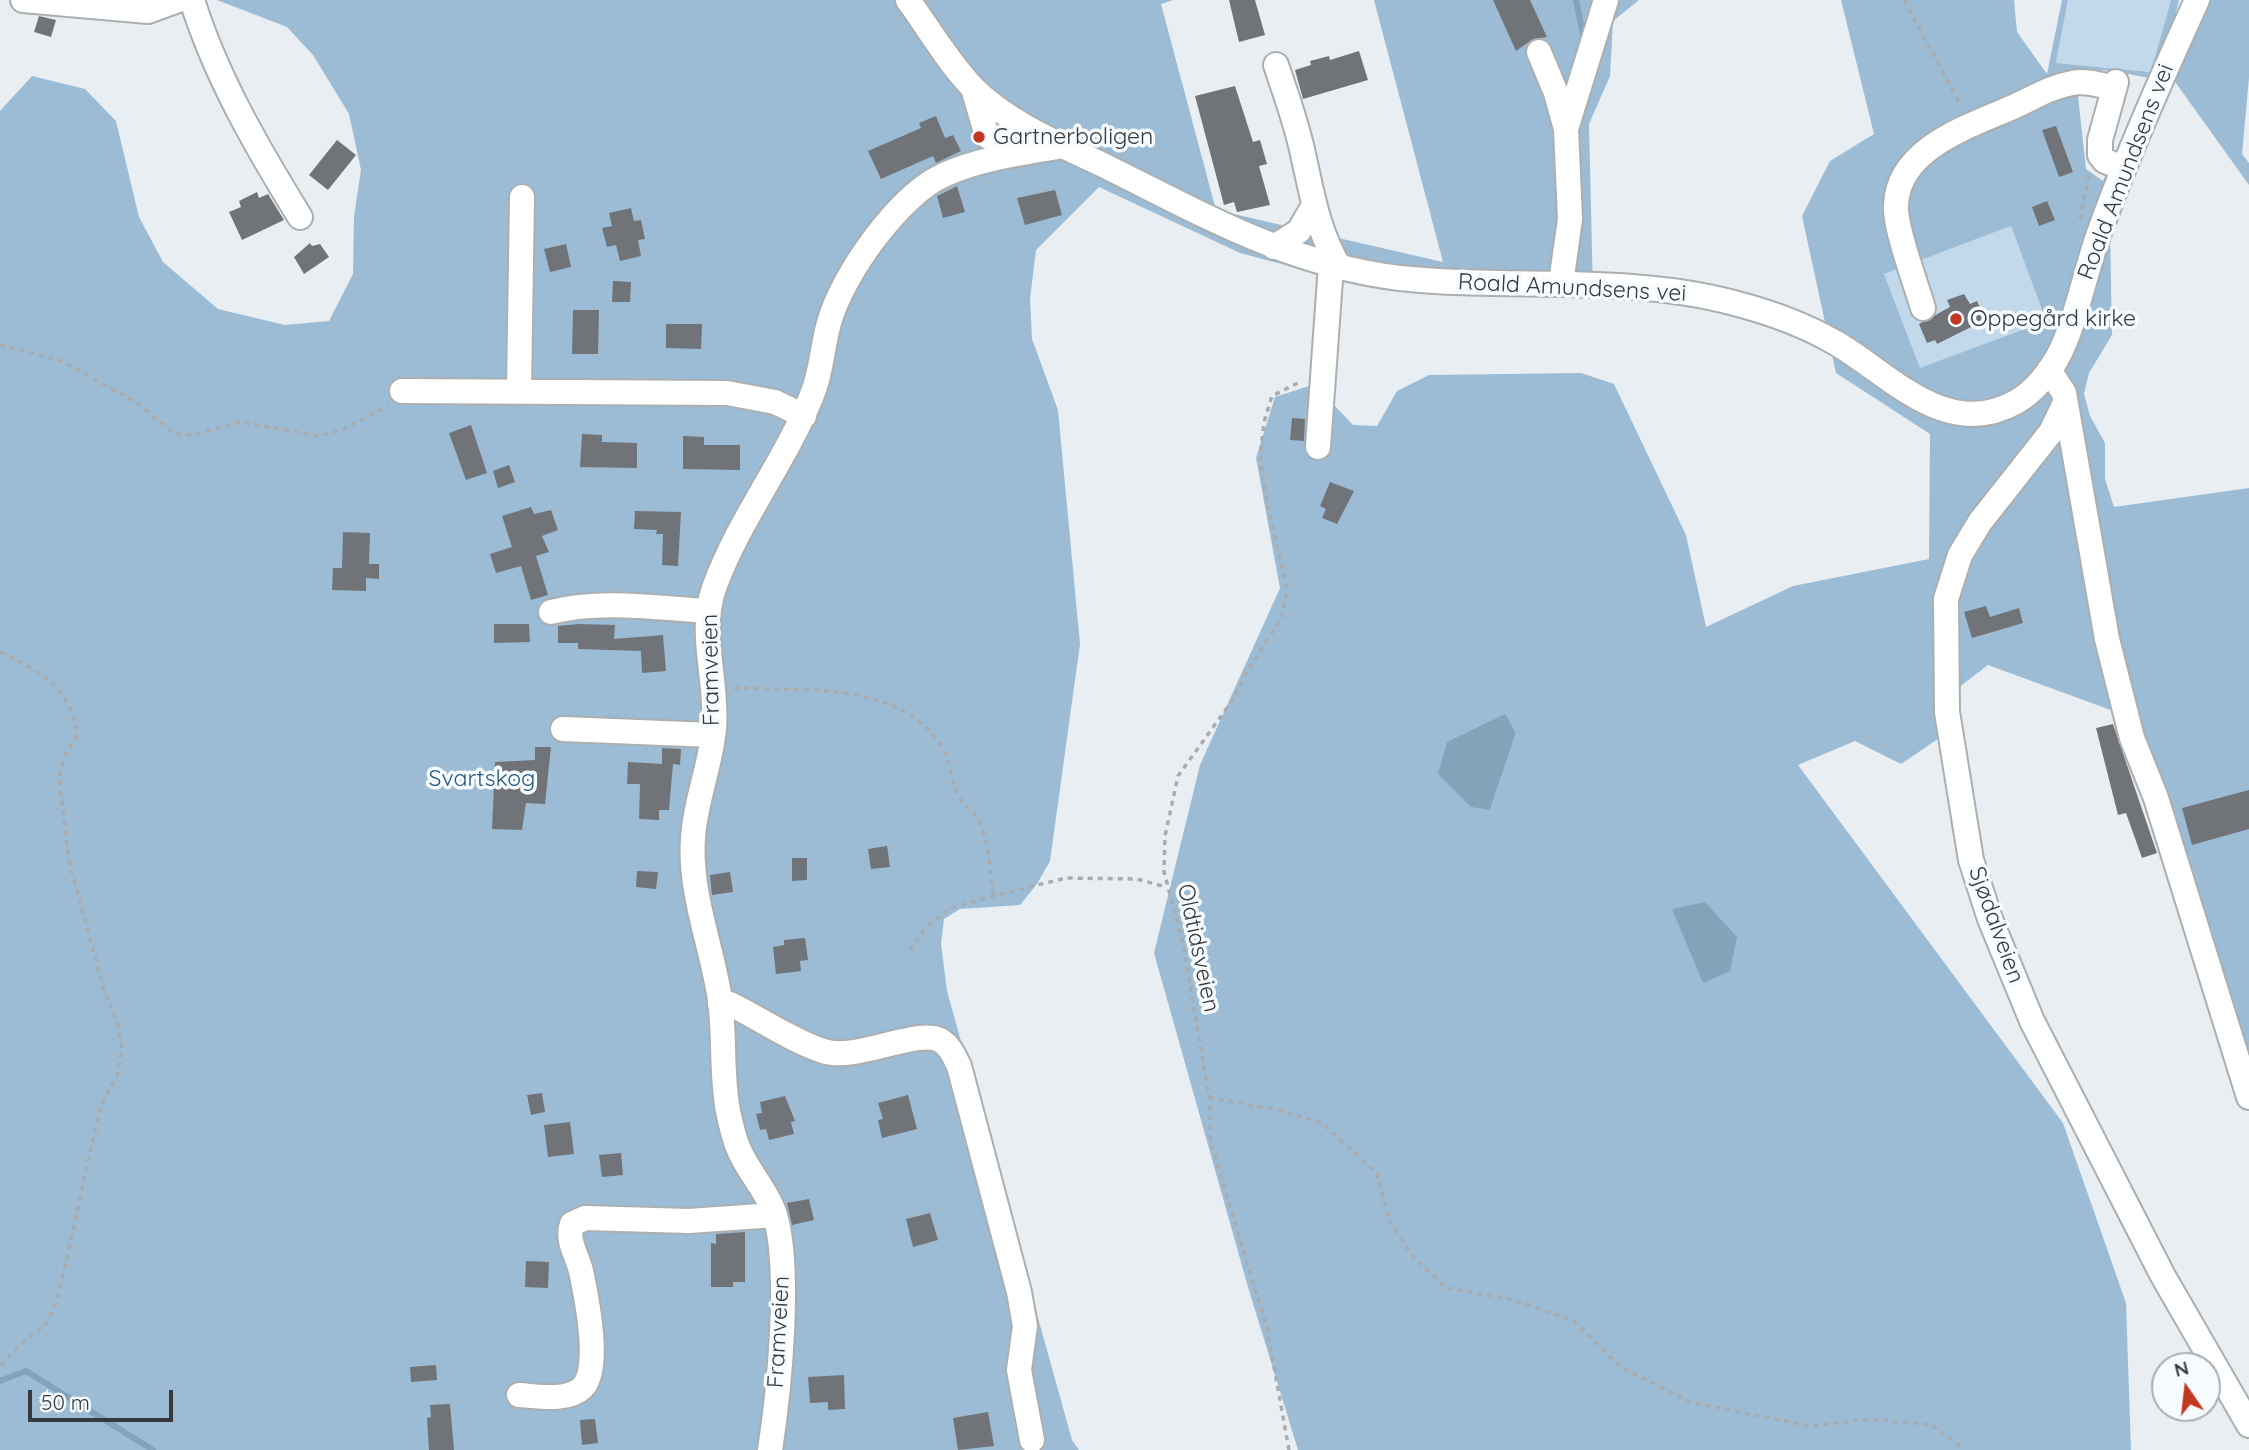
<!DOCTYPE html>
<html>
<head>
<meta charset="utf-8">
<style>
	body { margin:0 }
	#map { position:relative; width:2249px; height:1450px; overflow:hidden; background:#e9eef2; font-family:Quicksand,sans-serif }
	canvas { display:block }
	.north { position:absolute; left:2151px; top:1352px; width:70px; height:70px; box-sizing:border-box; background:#f6fbff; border:2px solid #aaadb0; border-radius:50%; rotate:346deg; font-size:19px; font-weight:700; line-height:28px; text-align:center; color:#37393a }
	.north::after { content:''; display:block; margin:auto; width:24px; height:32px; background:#c33820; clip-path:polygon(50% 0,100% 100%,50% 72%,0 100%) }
	.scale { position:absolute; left:28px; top:1390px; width:145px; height:32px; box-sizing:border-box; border:4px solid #37393a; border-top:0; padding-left:9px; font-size:21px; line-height:24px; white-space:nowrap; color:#37393a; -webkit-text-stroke:5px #f6fbff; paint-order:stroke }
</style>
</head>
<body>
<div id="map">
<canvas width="2249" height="1450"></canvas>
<div class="north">N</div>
<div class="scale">50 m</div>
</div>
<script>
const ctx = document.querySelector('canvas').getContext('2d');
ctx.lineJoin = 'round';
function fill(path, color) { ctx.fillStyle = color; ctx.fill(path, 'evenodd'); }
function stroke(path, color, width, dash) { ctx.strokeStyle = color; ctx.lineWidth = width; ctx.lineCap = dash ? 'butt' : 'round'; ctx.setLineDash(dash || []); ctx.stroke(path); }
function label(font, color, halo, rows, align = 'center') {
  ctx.font = font + ' Quicksand,sans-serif'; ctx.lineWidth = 7; ctx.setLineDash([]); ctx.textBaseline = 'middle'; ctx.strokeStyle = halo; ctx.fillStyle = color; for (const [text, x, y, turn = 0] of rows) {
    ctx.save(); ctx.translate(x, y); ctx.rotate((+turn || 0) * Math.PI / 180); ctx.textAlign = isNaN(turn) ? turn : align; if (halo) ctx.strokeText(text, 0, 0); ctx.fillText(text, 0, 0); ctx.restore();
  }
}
const green = new Path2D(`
	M2068,0H2171L2152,72L2056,63Z
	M2011,226L2046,321L1920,369L1884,274Z`);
const forest = new Path2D(`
	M217,0H1173L1161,4L1216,210L1443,262L1374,0H1639L1613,21L1610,76L1589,124L1593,293L1362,278L1342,282L1333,404L1353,425L1377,426L1397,391L1429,375L1581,373L1614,384L1686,535L1706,627L1793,586L1929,559L1930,434L1836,373L1802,216L1830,161L1874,134L1841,0H2014L2017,32L2047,74L2062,0H2068L2056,63L2151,72L2171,0H2179L2172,29L2186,0H2249V78L2242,154L2249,163V185L2173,79L2110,233L2112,335L2089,373L2084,394L2090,416L2105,443V479L2114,507L2249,488V1058L2116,712L1988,665L1954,691L1960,724L1901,764L1855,741L1798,765L2063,1123L2126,1303L2131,1450H1298L1248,1287L1154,953L1200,765L1280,588L1256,458L1275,397L1315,384L1323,275L1240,253L1099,187L1036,250L1030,299L1032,339L1058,410L1080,644L1050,861L1037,884L1020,905L960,909L944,919L941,944L947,991L1072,1440L1079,1450H0V111L32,76L85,89L116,121L139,217L163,262L218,309L285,325L329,321L353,274L354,216L361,170L349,114L313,55L287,27ZM2075,69L2112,71L2149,78L2103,181L2086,169ZM2011,226L2046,321L1920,368L1884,274ZM1504,714L1516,733L1490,810Z`);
const water = new Path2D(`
	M1505,714L1516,733L1490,810L1471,807L1438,774L1447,742Z
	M1705,902L1737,937L1730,971L1703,983L1672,909Z`);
const stream = new Path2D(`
	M1576,0L1584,39
	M0,1381L26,1371L153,1450`);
const building = new Path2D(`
	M1229,0H1255L1265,35L1239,42Z
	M1493,0H1530L1547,37L1533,39L1516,51Z
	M39,16L56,20L51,37L34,32Z
	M1359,51L1368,80L1303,99L1295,70L1311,65L1310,61L1329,56L1330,60Z
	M1235,86L1253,142L1260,140L1267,164L1259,166L1270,205L1237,212L1234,202L1224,205L1195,96Z
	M936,116L945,138L953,135L961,151L936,163L933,156L881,179L868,151L921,128L919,123Z
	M2056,126L2073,172L2059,177L2042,130Z
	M337,140L356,155L328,190L309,175Z
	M957,186L965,212L943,218L937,196Z
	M1055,190L1062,215L1025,225L1017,198Z
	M257,192L259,198L268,194L284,220L242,240L229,212L241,207L239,201Z
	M2047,201L2055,220L2039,226L2032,207Z
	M631,208L634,221L641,220L645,239L638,240L641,256L620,261L616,245L607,247L602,228L612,226L609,213Z
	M310,243L312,246L320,244L329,257L304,274L294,257Z
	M566,244L571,267L550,272L544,249Z
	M613,281L631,282L630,302H612Z
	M1964,294L1970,304L1977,301L1985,320L1937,344L1935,340L1927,343L1919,324L1950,307L1947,300Z
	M573,310H599L598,354H572Z
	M666,324H702L701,349L666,348Z
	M1292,418L1305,419L1304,441L1290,440Z
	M471,425L487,473L466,480L449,433Z
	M582,434L602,435V442L637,443V468L580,467Z
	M683,436L704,437V445H740V470L683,469Z
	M509,465L515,482L498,488L493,471Z
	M1330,482L1354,491L1337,524L1322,518L1326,509L1320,506Z
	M531,507L534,514L551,510L558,530L542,536L549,552L536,556L548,595L531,600L521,566L496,573L490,554L512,547L502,516Z
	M635,511L681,512L678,566L662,565L663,534H656L657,530L634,529Z
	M343,532L370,533L369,564H379V579L366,578V591L332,590L333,568H342Z
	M1986,606L1990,617L2019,608L2023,623L1972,638L1964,612Z
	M494,624H529L530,642L494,643Z
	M578,624L615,625L614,639L663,635L666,671L642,673L641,651L578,649V643H558V626Z
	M2113,724L2157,853L2142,858L2126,813L2118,815L2096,728Z
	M535,747H551L545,804L526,803L522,830L492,829L495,762L535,760Z
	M662,748L681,749L680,765L673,764L669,810H659V820L639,819L640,784H627L628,762L662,764Z
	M2249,790V829L2192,845L2182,808Z
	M887,846L890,867L871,869L868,849Z
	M792,858H807V880L792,881Z
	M637,871L658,872L656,889L636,887Z
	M730,872L733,892L712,895L710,875Z
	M805,938L808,960L800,961L801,971L776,974L773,947L784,945V940Z
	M542,1093L545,1112L531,1115L527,1095Z
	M908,1095L917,1129L882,1138L878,1120L883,1119L878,1103Z
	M785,1096L795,1121L791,1122L794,1134L769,1140L766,1129L760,1130L756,1114L762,1113L760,1102Z
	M570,1122L574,1154L548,1157L544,1125Z
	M621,1153L623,1175L602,1177L599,1155Z
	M809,1199L814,1220L792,1225L787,1203Z
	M930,1213L938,1240L913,1247L906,1219Z
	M745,1232V1282H733V1287H711V1243L716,1244V1234Z
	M526,1261L549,1262L548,1288L525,1287Z
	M436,1365L437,1380L411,1382L410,1367Z
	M844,1375L845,1409L828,1410V1402L810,1403L808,1377Z
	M450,1404L454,1450H429L427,1418L431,1417L430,1405Z
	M988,1412L994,1446L958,1450L953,1418Z
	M595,1419L598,1443L582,1445L580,1420Z`);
const path = new Path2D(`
	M1904,0L1961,106
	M2080,219L2089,176
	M0,345L62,361L137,403L174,433L192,435L240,422L319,436L342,430L388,406
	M0,652C41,671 69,687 78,735L65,755L59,777L69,861L103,987L117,1021L122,1050L117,1075L100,1108L57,1302L46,1324L12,1352L0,1368
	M734,688C801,691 906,680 944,751C952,765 951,784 959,797C963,805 972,810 976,817C990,838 990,871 993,896
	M910,950L926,927L951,908L993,896L1066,878L1137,879L1166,887
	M1209,1097L1277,1110L1322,1123L1377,1173L1389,1220L1414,1258L1446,1288L1510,1299L1574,1321L1619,1366L1690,1402L1810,1426L1871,1419L1932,1425L1965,1450
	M1289,1450L1267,1328L1211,1143L1209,1097L1182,938L1164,872L1165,836L1178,776L1232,701L1248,670L1282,617L1287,589L1267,502L1260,459L1264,422L1272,396L1300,382`);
const minor = new Path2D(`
	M23,0L148,11L178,0
	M192,0C216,77 258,149 300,217
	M908,0C929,29 948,62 973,88C1008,123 1059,144 1103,165C1200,213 1289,265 1400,278C1511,290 1626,274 1734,303C1769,312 1805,325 1836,343C1891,375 1946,441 2016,402C2032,393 2047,376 2056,360C2074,330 2086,269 2099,233C2128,153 2162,77 2197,0
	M1539,52L1556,93L1566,129
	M1276,65C1286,95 1298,127 1304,159C1313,198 1318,231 1339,267
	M2116,82L2100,140V155L2105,161L2123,168
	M973,88L987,136L1018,153
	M1274,247L1299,231L1313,207
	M1561,283L1570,219L1566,129L1606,0
	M1923,308C1916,284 1894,226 1896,205C1898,148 1970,126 2013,107C2033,98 2050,87 2072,83C2086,80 2101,85 2114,88
	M2049,370L2064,393L2107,639L2132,738L2156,798L2249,1097
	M519,390L522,197
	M402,391L727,393L775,402L804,416
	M2064,405L2051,432L1980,522L1960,555L1946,599L1947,712L1971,860L1990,919L2032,1021L2163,1276L2249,1425
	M1318,447L1331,265
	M551,612C601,599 657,608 708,611
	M563,729L713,735
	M720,1004H730C761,1019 790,1040 823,1051C857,1062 917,1028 940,1040C950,1046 954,1056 959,1066L1019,1292L1025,1326L1019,1370L1032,1440
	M519,1395C537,1396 567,1402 582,1388C602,1370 586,1295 581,1271C577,1255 566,1240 572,1224L585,1218L689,1221L775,1215
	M770,1450C779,1392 792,1267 774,1212C766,1190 751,1175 741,1154C734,1141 731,1125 728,1111C721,1074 725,1037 720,1000C712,946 689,893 693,838C695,801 711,765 714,728C718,681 698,634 714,588C739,519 785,462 812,395C822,371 822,347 829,323C842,275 900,193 946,174C982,158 1024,153 1063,146`);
const markers = [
	[979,137,7,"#c33820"],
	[1956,319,7,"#c33820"]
];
const poiNames = [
	["Gartnerboligen",993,137],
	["Oppegård kirke",1970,319]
];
const streetNames = [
	["Roald Amundsens vei",2126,172,-69],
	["Roald Amundsens vei",1572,288,3],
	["Framveien",711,670,-91],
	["Sjødalveien",1996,925,70],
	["Oldtidsveien",1198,948,78],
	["Framveien",779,1332,-87]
];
const parkNames = [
	["Svartskog",482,779]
];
fill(green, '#c2d9eb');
fill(forest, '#9cbcd5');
fill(water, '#83a3bb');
stroke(stream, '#83a3bb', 6);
fill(building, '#707478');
stroke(minor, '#aaafb2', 28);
stroke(path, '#a8acaf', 3.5, [5, 5]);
stroke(minor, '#fff', 24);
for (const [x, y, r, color] of markers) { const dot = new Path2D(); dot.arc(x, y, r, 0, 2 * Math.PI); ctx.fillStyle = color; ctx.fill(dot); stroke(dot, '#f6fbff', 2.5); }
label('23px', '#37393a', '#f6fbff', poiNames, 'left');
label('23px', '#37393a', '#f6fbff', streetNames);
label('23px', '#275a7e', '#f6fbff', parkNames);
</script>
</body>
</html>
